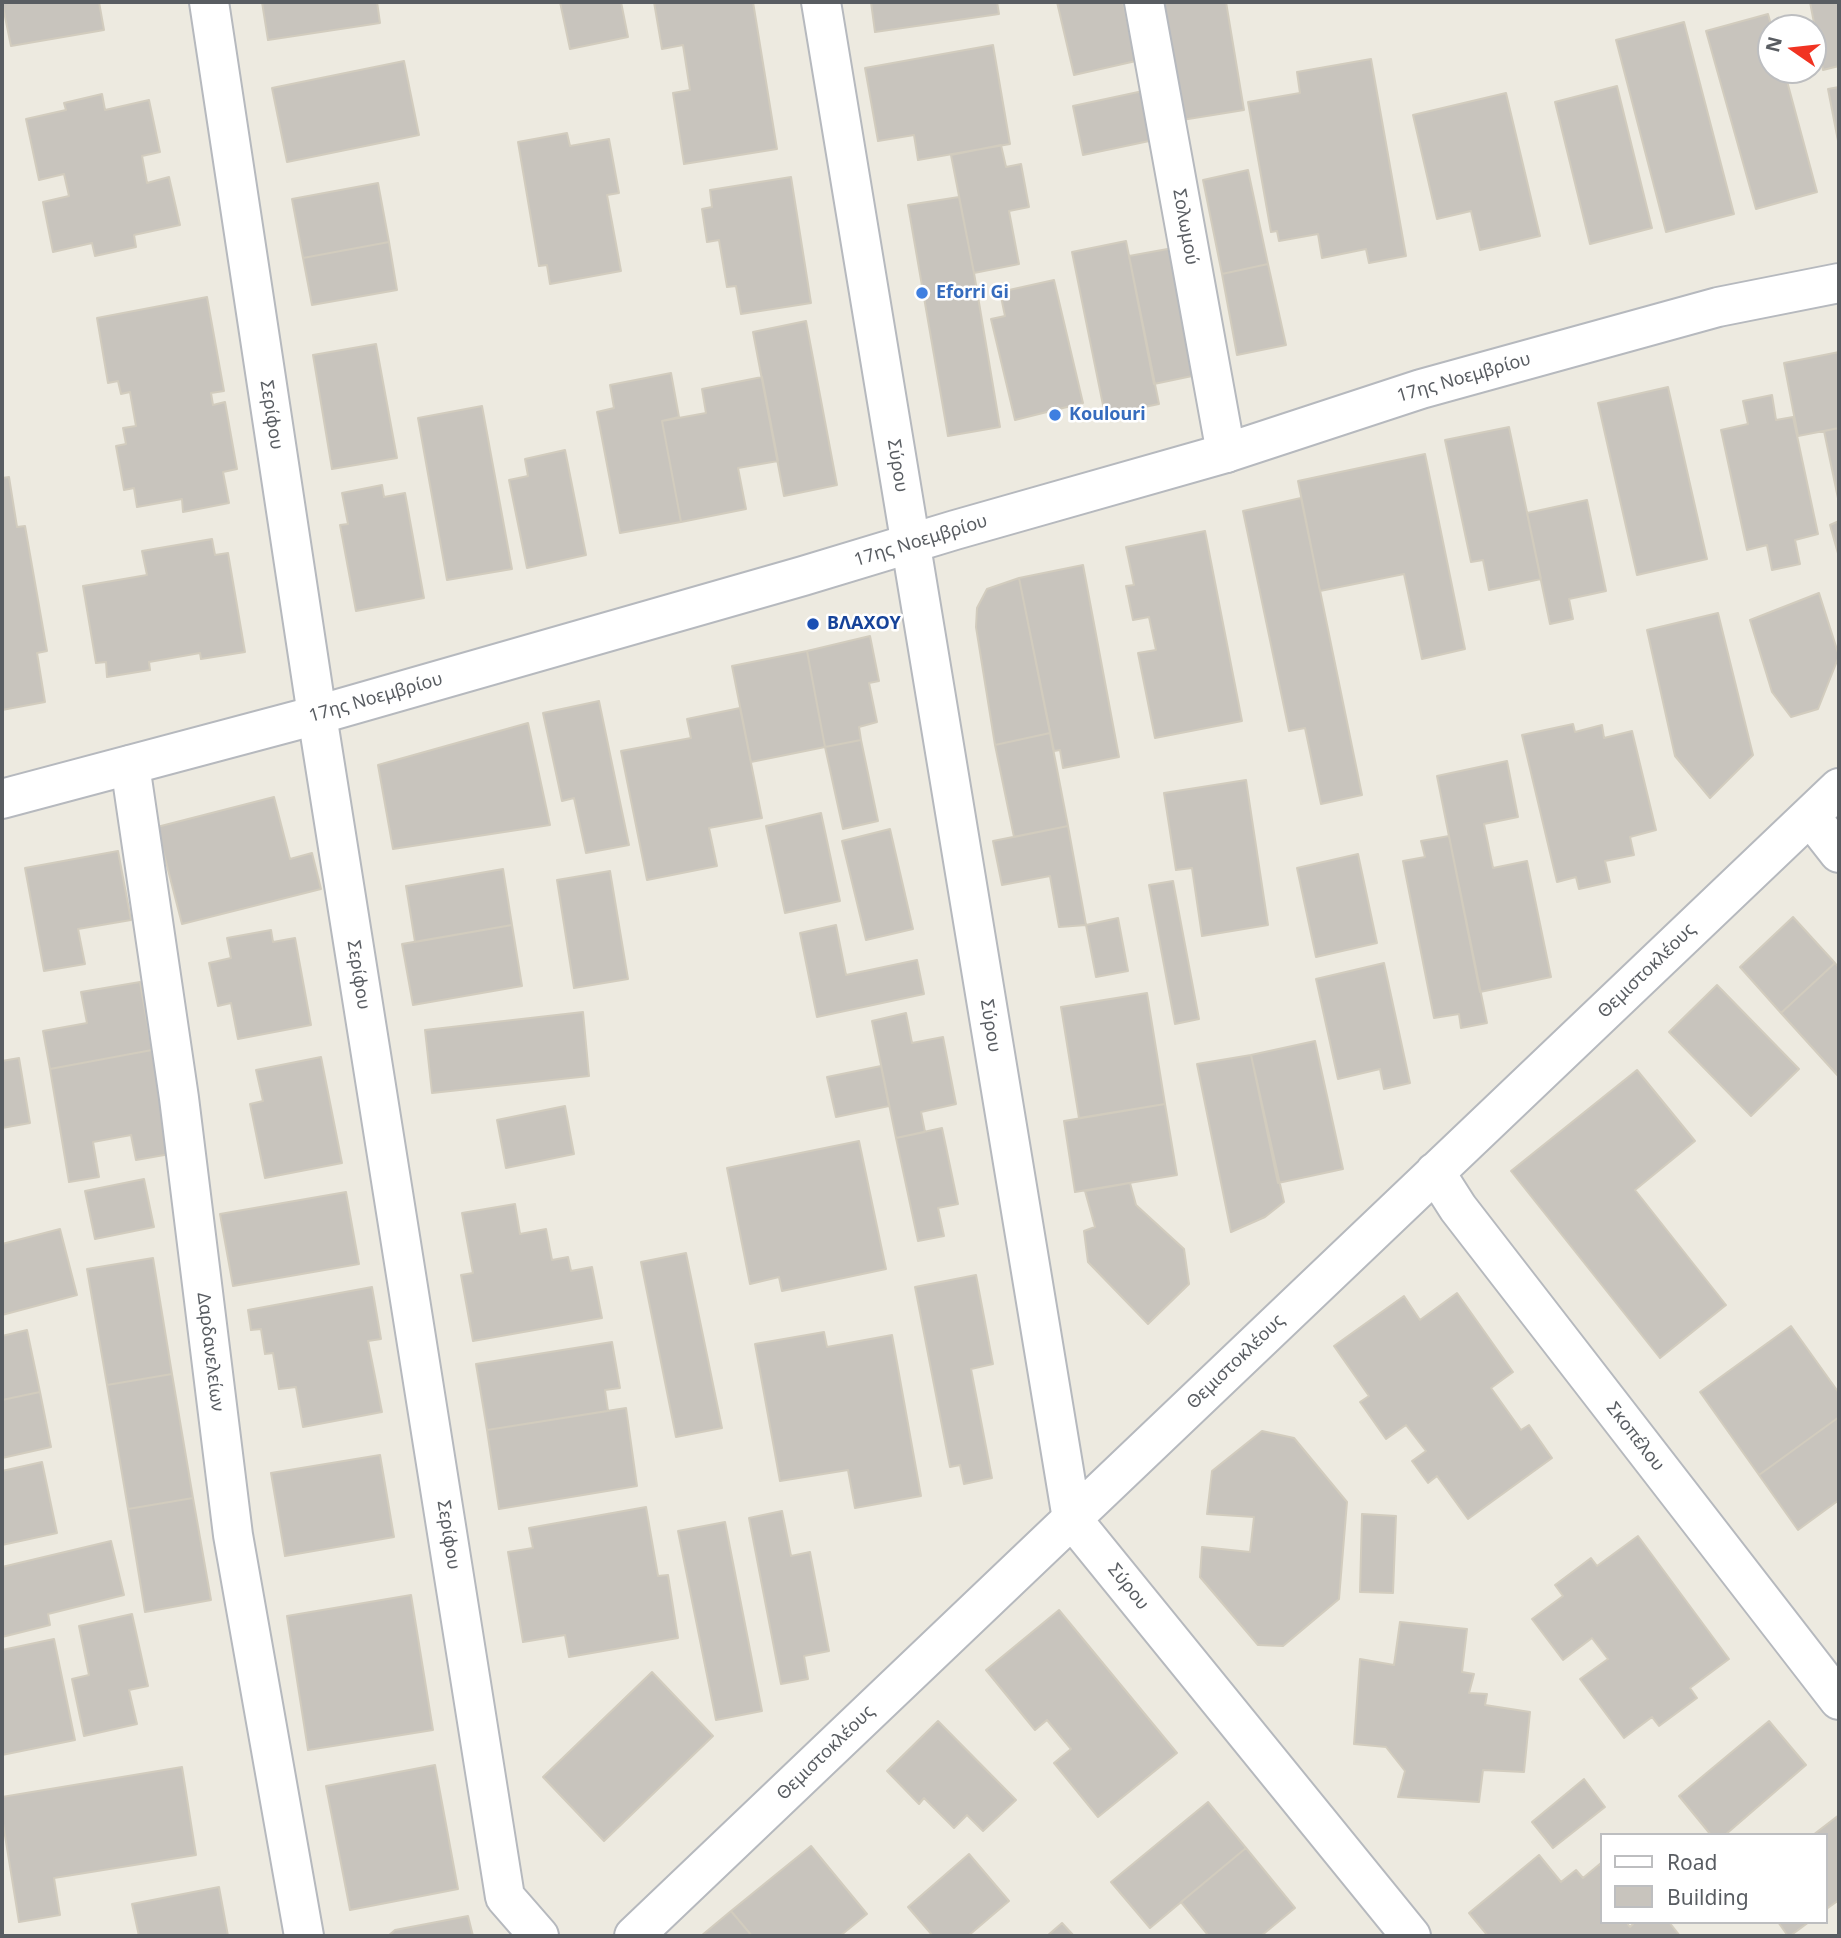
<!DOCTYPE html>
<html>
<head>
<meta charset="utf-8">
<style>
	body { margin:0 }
	#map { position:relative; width:1841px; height:1938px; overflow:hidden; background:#edeae0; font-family:"Noto Sans",sans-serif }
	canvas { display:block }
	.frame { position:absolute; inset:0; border:4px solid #595d62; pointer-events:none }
	.legend { position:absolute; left:1600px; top:1833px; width:228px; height:91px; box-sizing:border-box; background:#fff; border:2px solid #bdbec0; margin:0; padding:9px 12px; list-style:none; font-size:21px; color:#595d62 }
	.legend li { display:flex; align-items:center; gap:14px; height:35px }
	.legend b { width:35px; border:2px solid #bdbec0 }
	.north { position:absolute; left:1757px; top:14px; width:70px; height:70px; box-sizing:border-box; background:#fff; border:2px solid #bdbec0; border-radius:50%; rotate:284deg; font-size:19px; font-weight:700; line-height:28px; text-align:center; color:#595d62 }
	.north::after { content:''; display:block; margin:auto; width:24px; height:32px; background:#f13322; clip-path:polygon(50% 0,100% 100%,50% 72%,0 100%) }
</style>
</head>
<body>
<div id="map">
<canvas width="1841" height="1938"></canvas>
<div class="frame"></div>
<ul class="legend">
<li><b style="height:9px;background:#fff"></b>Road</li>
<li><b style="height:19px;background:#c8c4bd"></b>Building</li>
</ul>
<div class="north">N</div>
</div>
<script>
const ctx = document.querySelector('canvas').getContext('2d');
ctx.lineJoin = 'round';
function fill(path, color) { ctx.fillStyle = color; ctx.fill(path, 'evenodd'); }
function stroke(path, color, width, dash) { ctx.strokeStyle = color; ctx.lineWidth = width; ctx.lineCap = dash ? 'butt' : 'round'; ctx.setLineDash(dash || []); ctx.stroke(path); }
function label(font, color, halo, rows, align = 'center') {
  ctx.font = font + ' "Noto Sans",sans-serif'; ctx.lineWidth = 5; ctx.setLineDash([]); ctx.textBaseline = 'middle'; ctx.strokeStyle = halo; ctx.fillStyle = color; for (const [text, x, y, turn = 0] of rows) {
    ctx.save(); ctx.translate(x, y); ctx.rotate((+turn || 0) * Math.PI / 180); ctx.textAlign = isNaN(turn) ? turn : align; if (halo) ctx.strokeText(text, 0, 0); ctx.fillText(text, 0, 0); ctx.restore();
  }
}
const building = new Path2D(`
	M2,2H99L104,30L11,46Z
	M262,2H377L380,23L268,40Z
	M560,2H621L628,37L570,49Z
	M654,2H753L777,149L684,164L673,93L690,90L683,45L662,49Z
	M871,2H997L999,14L875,32Z
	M1057,2H1123L1136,61L1074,75Z
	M1163,2H1226L1244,110L1182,120Z
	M1810,2H1839V66L1823,70Z
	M1768,14L1772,28L1771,70H1784L1817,192L1756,209L1706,31Z
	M1684,22L1734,214L1666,232L1616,40Z
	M993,45L1010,144L918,160L914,135L878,141L865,68Z
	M1371,59L1406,256L1369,263L1366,249L1322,258L1318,234L1279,241L1277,231L1271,232L1248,102L1300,93L1297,72Z
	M404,61L419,135L287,162L272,88Z
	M1617,86L1652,228L1590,244L1555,102Z
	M1839,87V146L1828,89Z
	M1143,91L1154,140L1083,155L1073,106Z
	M1506,93L1540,236L1480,250L1471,211L1437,219L1413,115Z
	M102,94L105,110L149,100L160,152L142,156L147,183L169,177L180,225L134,235L136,247L95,256L92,243L53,252L43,202L69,196L64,174L39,180L26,119L66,110L64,103Z
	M567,133L570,146L609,139L619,193L607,195L621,271L550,284L547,265L539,266L518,142Z
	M1001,145L1006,167L1021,164L1029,207L1009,211L1019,264L974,273L951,155Z
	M1248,170L1268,264L1222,274L1203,180Z
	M791,177L811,303L741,314L736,286L727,287L719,240L707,242L702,209L712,207L710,190Z
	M378,183L389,242L303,258L292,199Z
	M959,197L974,273L1000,427L948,436L908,205Z
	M1126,241L1159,404L1105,415L1072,252Z
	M389,242L397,290L312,305L303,258Z
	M1173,248L1197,375L1154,384L1129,256Z
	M1268,264L1286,345L1237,355L1222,274Z
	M1054,280L1083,403L1015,420L991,319L1005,316L1000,292Z
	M207,297L224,391L211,393L213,405L225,402L237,469L223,472L229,503L183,512L182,499L137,507L134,488L124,490L116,446L126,444L123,428L136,426L130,392L121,394L118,381L108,383L97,318Z
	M806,321L837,485L784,496L753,332Z
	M376,344L397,458L332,469L313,355Z
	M1839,352V428L1798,436L1784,363Z
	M671,373L679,417L662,421L681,522L620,533L597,412L614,408L610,385Z
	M762,377L778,461L738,468L746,509L681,522L662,421L706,413L702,389Z
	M1668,387L1707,559L1637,575L1598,403Z
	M1772,395L1776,420L1793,417L1818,534L1795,540L1800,564L1772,570L1767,545L1747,550L1721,430L1748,424L1743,401Z
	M482,406L512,569L447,580L418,418Z
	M1509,427L1541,579L1489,590L1483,560L1471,562L1445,440Z
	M1839,428V503L1824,431Z
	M565,450L586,555L527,568L509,480L528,476L525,459Z
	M1425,454L1465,649L1422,659L1404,574L1320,591L1298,481Z
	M9,477L17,527L25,526L47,651L37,653L45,702L2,710V478Z
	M382,485L384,497L405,493L424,598L356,611L340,525L348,524L342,493Z
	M1301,498L1362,795L1321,804L1305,728L1289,731L1243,511Z
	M1587,500L1606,591L1569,599L1573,619L1550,624L1527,513Z
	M1839,521V557L1830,525Z
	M1205,531L1242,721L1155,738L1138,653L1156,650L1149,617L1133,620L1126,586L1134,585L1126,547Z
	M212,539L215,555L228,553L245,652L201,659L200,653L149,662L150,670L107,677L106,662L96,663L83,586L147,575L142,551Z
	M1083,565L1119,757L1063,768L1060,750L1054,751L1019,578Z
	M1019,578L1050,733L995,745L976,627L977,608L987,589Z
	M1819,593L1839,656L1818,709L1791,717L1772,692L1750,620Z
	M1718,613L1753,755L1710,798L1675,756L1647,630Z
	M870,636L879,681L869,683L877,722L859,727L861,740L825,747L807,651Z
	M807,651L825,747L751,762L732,666Z
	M599,701L629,845L586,853L574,798L562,801L543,713Z
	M740,708L762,818L709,828L717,866L647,880L621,751L691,738L687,719Z
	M528,723L550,825L393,849L378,765Z
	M1573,724L1575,732L1602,725L1604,738L1632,731L1656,830L1630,837L1634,855L1605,861L1610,882L1579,889L1576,877L1557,882L1522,735Z
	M1050,733L1068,826L1014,837L995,745Z
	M861,740L878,821L843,829L825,747Z
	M1507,761L1518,817L1484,824L1493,868L1527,861L1551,977L1480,992L1437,776Z
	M1246,780L1268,925L1202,936L1192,868L1176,870L1164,793Z
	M274,797L290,859L312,853L321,889L182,924L157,827Z
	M821,813L840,901L785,913L766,826Z
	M1068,826L1086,925L1059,927L1050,876L1002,885L993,841Z
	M890,829L913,929L866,940L842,841Z
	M1449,836L1487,1023L1461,1028L1459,1014L1434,1018L1403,861L1425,857L1421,841Z
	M118,851L131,920L78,929L85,964L44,971L25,868Z
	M1358,854L1377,943L1316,957L1297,868Z
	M503,869L512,925L415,942L406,886Z
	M610,871L628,979L574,988L557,880Z
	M1173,881L1199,1019L1175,1024L1149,885Z
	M1793,917L1835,963L1781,1013L1740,967Z
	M1118,918L1128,971L1096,977L1086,925Z
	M512,925L522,986L413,1005L402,944Z
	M836,925L846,975L917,960L924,994L817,1017L800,933Z
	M271,930L273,942L295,938L311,1025L238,1039L231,1003L218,1006L209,963L231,958L227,938Z
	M1384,963L1410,1083L1384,1089L1380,1069L1338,1079L1316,979Z
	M1835,963L1839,968V1077L1781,1013Z
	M140,982L152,1050L50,1069L43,1031L87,1023L81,992Z
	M1717,985L1799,1069L1751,1116L1669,1032Z
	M1147,993L1165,1104L1079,1118L1061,1007Z
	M583,1012L589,1076L432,1093L425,1030Z
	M906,1013L912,1043L943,1037L956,1104L921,1112L925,1132L896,1138L872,1021Z
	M1315,1041L1343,1169L1278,1183L1251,1055Z
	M152,1050L170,1154L136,1160L131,1135L93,1142L99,1177L69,1182L50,1069Z
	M1251,1055L1284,1202L1265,1217L1231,1232L1197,1064Z
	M321,1057L342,1163L265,1178L250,1104L263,1101L256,1070Z
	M19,1058L30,1123L2,1128V1061Z
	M881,1066L889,1106L836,1117L827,1077Z
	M1637,1070L1695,1141L1635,1190L1726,1305L1660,1358L1511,1171Z
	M1165,1104L1177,1175L1075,1192L1064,1121Z
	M565,1106L574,1154L506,1168L497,1120Z
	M942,1128L958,1204L938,1208L944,1236L918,1241L896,1138Z
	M859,1141L886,1269L782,1291L779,1277L750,1284L727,1168Z
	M144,1179L154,1227L95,1239L85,1191Z
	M1130,1183L1136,1205L1184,1249L1189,1284L1148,1324L1088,1262L1084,1231L1095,1227L1085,1191Z
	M346,1192L359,1264L233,1286L220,1214Z
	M515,1204L520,1234L546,1229L552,1260L568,1257L571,1271L592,1267L602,1318L473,1341L461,1275L473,1273L462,1213Z
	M60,1229L77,1295L2,1315V1244Z
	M686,1253L722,1428L676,1437L641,1262Z
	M153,1258L172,1374L107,1385L87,1269Z
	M976,1275L993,1364L971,1369L992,1478L964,1484L960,1465L950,1467L915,1287Z
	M372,1287L381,1339L368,1341L382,1412L303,1427L296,1387L279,1389L273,1353L265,1354L261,1329L251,1330L248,1310Z
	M1457,1293L1513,1372L1491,1388L1521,1430L1529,1425L1552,1458L1468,1519L1437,1476L1428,1483L1412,1461L1426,1451L1406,1425L1386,1439L1360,1402L1369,1396L1334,1346L1404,1296L1420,1320Z
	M1791,1326L1839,1393V1417L1759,1475L1700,1392Z
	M27,1330L40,1392L2,1400V1336Z
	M824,1332L827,1347L892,1335L921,1496L855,1508L848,1470L780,1481L755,1344Z
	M612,1342L620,1388L605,1390L608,1411L487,1430L476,1364Z
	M172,1374L193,1498L128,1509L107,1385Z
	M40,1392L51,1447L2,1458V1400Z
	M626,1408L637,1486L499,1509L487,1430Z
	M1839,1417V1500L1798,1530L1759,1475Z
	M1262,1431L1294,1438L1347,1502L1339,1599L1283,1646L1258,1645L1200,1577L1202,1547L1250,1552L1254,1517L1207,1514L1212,1471Z
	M380,1455L394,1537L285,1556L271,1473Z
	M42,1462L57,1533L2,1545V1471Z
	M193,1498L211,1600L145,1612L128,1509Z
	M646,1507L658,1576L668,1575L678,1638L569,1657L565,1635L523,1642L508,1552L533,1548L529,1528Z
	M782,1511L791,1556L810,1552L829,1651L804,1656L808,1679L781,1684L749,1518Z
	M1362,1514L1396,1516L1393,1593L1360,1592Z
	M725,1522L762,1711L716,1720L678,1531Z
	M1638,1536L1729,1659L1690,1688L1697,1698L1659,1726L1652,1717L1624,1738L1580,1679L1608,1659L1592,1638L1563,1660L1532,1619L1563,1596L1555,1585L1591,1558L1597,1566Z
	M111,1541L124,1595L48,1614L50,1625L2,1637V1567Z
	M411,1595L433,1730L308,1750L287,1616Z
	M1059,1610L1177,1753L1098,1817L1054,1763L1071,1749L1047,1720L1035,1730L986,1670Z
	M132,1614L148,1686L129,1690L137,1724L84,1736L72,1679L89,1675L79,1626Z
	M1400,1622L1467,1629L1462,1672L1474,1674L1469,1693L1487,1694L1485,1705L1530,1712L1524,1772L1483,1770L1479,1802L1398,1797L1405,1771L1386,1747L1354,1744L1360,1659L1394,1665Z
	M54,1639L75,1740L2,1755V1650Z
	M652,1672L713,1736L604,1841L543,1777Z
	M938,1721L1016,1800L983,1831L967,1815L954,1828L924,1798L919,1804L887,1771Z
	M1769,1721L1806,1765L1725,1835H1711L1679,1796Z
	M435,1765L458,1889L350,1910L326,1786Z
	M182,1767L196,1855L54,1878L60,1915L19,1922L2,1817V1797Z
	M1584,1779L1605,1807L1553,1848L1532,1822Z
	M1208,1802L1246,1848L1150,1928L1111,1882Z
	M1839,1815V1900L1825,1910V1835H1813Z
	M811,1846L867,1914L840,1936H752L731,1911Z
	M1246,1848L1295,1908L1261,1936H1206L1208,1935L1181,1902Z
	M969,1854L1009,1901L968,1936H933L908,1907Z
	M1539,1855L1561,1882L1576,1870L1583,1878L1601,1863V1922H1626L1630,1927L1635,1922H1669L1680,1936H1488L1469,1913Z
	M219,1887L228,1936H139L132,1904Z
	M731,1911L752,1936H701Z
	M468,1916L473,1936H388L395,1930Z
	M1778,1922H1809L1790,1936H1788Z
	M1062,1923L1074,1936H1047Z`);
const pedestrian = new Path2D(`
	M1144,2L1226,453
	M130,765L179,1098L233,1535L304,1936`);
const minor = new Path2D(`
	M209,2L317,715L505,1897L539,1936
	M821,2L1072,1519L1411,1936
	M1810,816L1839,853
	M1435,1172L1458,1208L1839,1700
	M634,1936L1839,788`);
const tertiary = new Path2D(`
	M2,799L317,715L803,576L955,530L1226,453L1421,389L1718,307L1839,283`);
const markers = [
	[922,293,7,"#3f7fe0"],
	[1055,415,7,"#3f7fe0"],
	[813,624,7,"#1a4fb4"]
];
const streetNames = [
	["Σολωμού",1185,227,80],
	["17ης Νοεμβρίου",1464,378,-16],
	["Σερίφου",271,415,81],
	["Σύρου",897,466,81],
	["17ης Νοεμβρίου",921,541,-17],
	["17ης Νοεμβρίου",376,698,-16],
	["Θεμιστοκλέους",1647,971,-44],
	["Σερίφου",358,975,81],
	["Σύρου",990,1026,81],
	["Δαρδανελείων",210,1352,83],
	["Θεμιστοκλέους",1236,1362,-44],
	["Σκοπέλου",1635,1437,52],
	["Σερίφου",448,1535,81],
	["Σύρου",1128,1587,51],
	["Θεμιστοκλέους",826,1753,-44]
];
const shopNames = [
	["Eforri Gi",936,293],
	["Koulouri",1069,415]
];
const transitNames = [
	["ΒΛΑΧΟΥ",827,624]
];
fill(building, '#c8c4bd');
stroke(building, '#d2ccbe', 2);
stroke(pedestrian, '#b6b9be', 42);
stroke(minor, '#b6b9be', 42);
stroke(tertiary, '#b6b9be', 42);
stroke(pedestrian, '#fff', 38);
stroke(minor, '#fff', 38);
stroke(tertiary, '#fff', 38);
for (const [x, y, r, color] of markers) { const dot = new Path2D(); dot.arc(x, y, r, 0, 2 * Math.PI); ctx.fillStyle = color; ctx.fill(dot); stroke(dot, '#fff', 2.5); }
label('18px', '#595d62', '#fff', streetNames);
label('bold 18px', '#366cbe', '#fff', shopNames, 'left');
label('bold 18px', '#164399', '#fff', transitNames, 'left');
</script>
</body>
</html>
